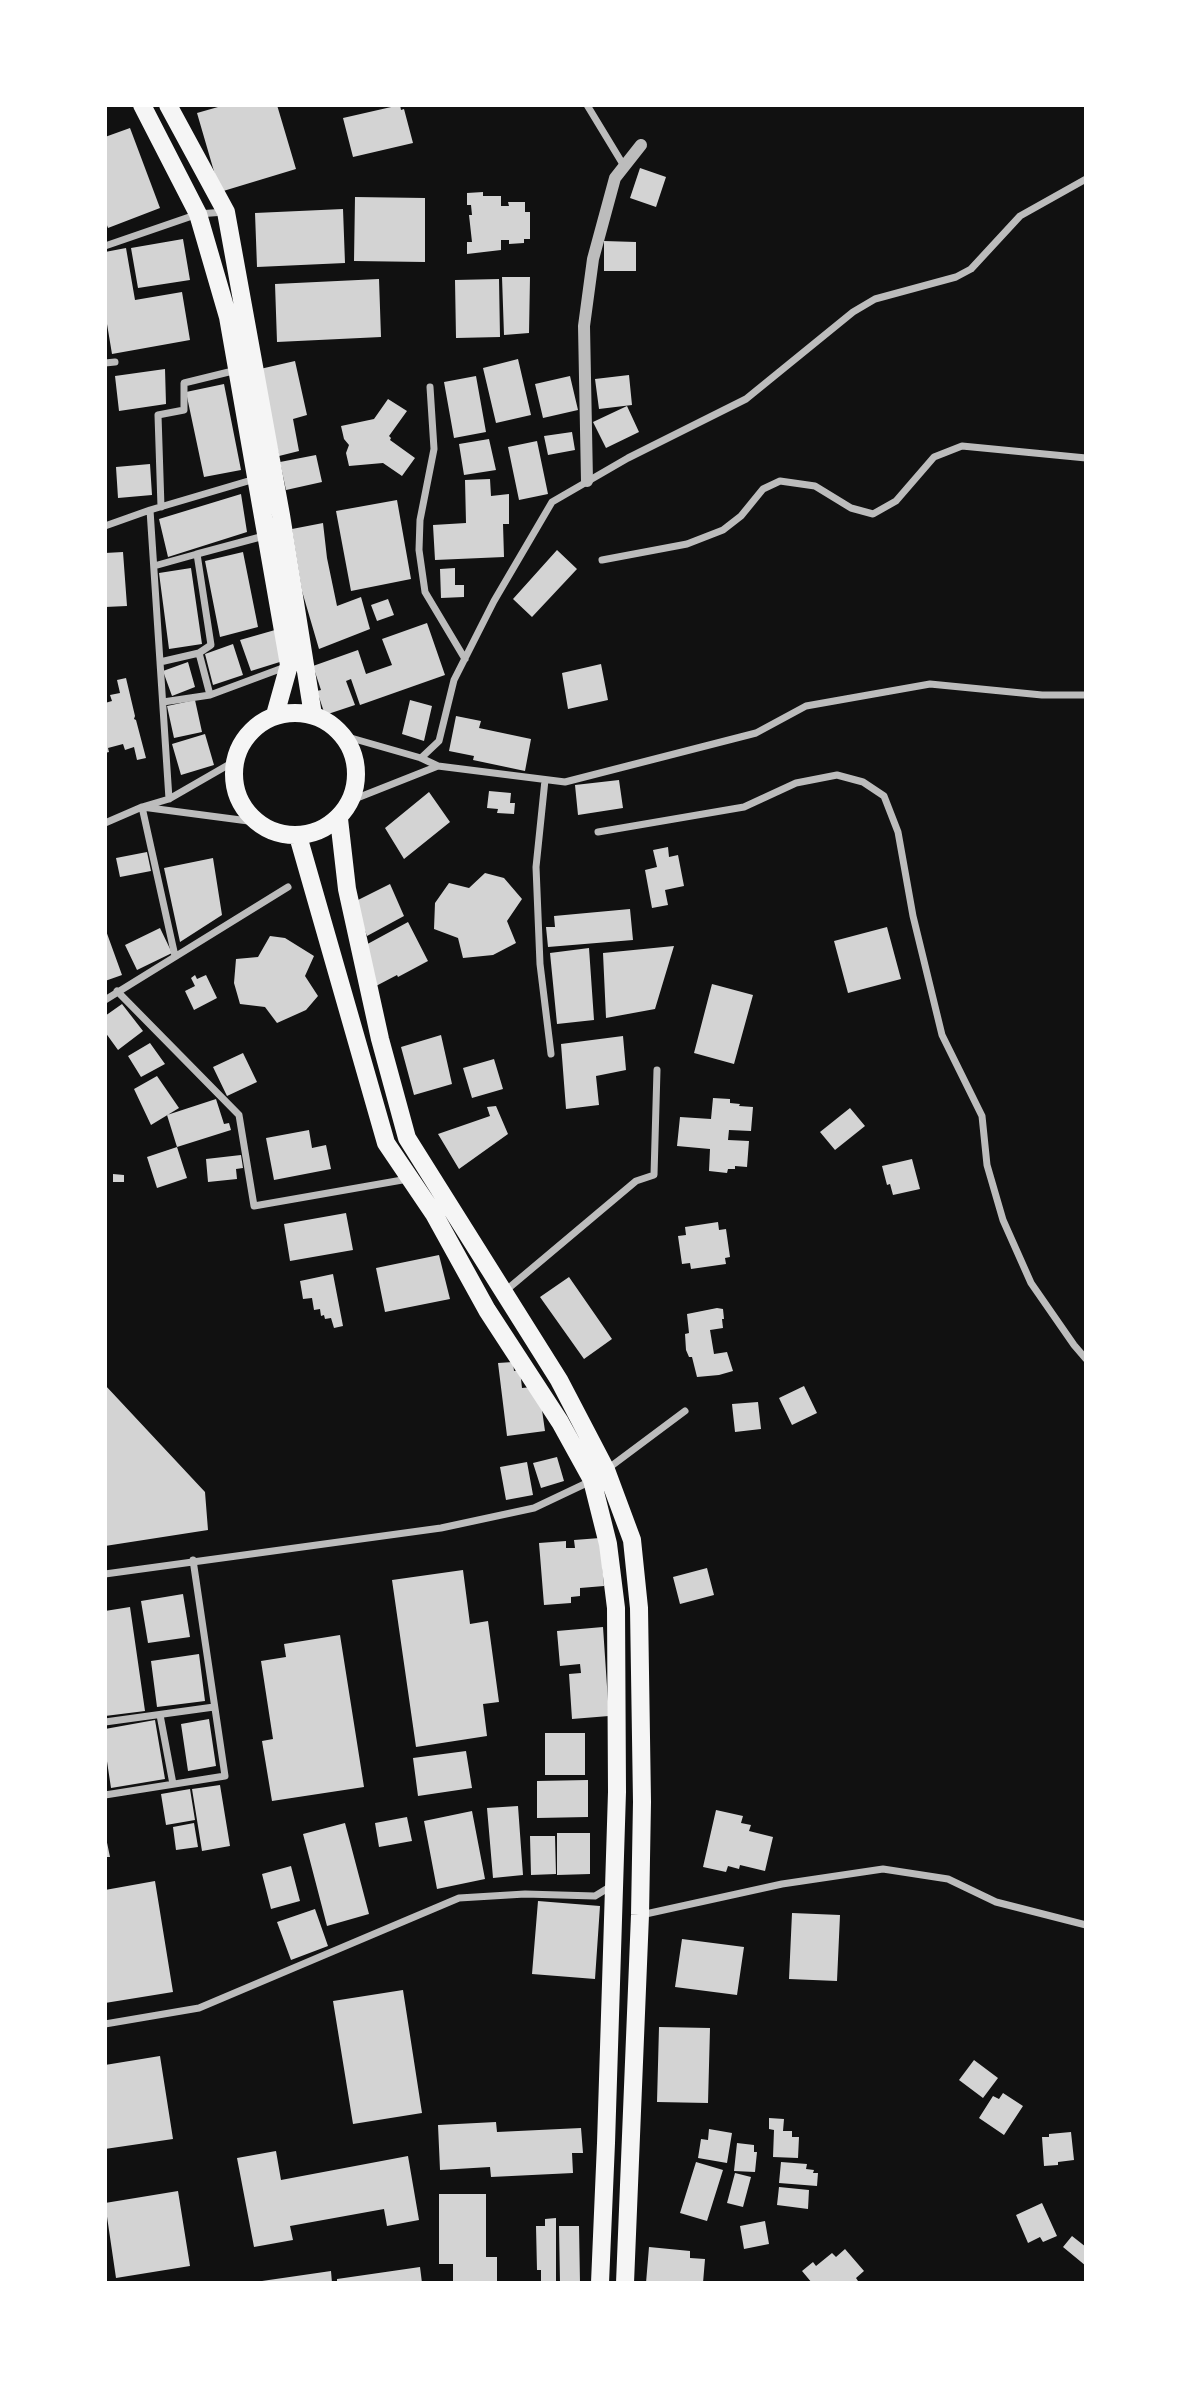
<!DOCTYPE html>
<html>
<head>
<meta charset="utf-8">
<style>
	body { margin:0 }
	#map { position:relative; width:1191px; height:2388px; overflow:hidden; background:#111; font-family:"IBM Plex Sans",sans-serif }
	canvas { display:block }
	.frame { position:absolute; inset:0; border:107px solid #fff; pointer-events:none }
</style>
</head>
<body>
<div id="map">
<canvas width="1191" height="2388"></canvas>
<div class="frame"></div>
</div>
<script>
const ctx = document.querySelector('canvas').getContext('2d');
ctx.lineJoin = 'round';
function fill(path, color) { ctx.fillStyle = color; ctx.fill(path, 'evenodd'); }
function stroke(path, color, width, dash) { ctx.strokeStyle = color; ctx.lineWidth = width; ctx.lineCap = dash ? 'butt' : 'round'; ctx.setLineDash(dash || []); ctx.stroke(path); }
const building = new Path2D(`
	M225,105H277L296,169L220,192L197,113Z
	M400,105L401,110L404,109L413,143L353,157L343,118Z
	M130,128L160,208L108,228L105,220V137Z
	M640,168L666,177L656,207L630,198Z
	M483,192V196H501V206H509L508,202H525V212H530V239H524V243L509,244V240H501V250L467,254V242H472L469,215H472L471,205H467V193Z
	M355,197L425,198V262L354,261Z
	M343,209L345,263L257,267L255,213Z
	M183,239L190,280L138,288L131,248Z
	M604,241L636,242V271H604Z
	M126,248L135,300L182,292L190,340L112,354L105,312V252Z
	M502,277H530L529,333L504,335Z
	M379,279L381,337L277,342L275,284Z
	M499,279L500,337L456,338L455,280Z
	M518,359L531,415L496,423L483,368Z
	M295,361L307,415L293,419L299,451L279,456L260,369Z
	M165,369L166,404L119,411L115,376Z
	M629,375L632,405L599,409L595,379Z
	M476,376L486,432L454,438L444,382Z
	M570,376L578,410L543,418L535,384Z
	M224,384L241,470L204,477L186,392Z
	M388,399L407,411L389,436L391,438L390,440L415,458L402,476L383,463L349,466L346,453L349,445L344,439L341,426L374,419Z
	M627,406L639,432L606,448L593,422Z
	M572,432L575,450L548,455L544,436Z
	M489,439L496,470L464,475L459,444Z
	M537,441L548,494L519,500L508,447Z
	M316,455L322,482L286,490L280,462Z
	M150,464L152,495L118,498L116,467Z
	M490,479L491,496L509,494V524H503L504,557L435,560L433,525L466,523L465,480Z
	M241,494L247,532L168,557L159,519Z
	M397,500L411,579L351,591L336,511Z
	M323,523L327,558L337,606L361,597L370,629L319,649L302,591L292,529Z
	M557,550L577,569L532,617L513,599Z
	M123,552L127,606L105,607V553Z
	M243,552L258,627L220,637L205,561Z
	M191,568L202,644L169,649L159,573Z
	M455,568V585H464V597L441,598L440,569Z
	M388,599L394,615L377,621L371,605Z
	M427,623L445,675L360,705L351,679L346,681L355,705L325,715L317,691L321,690L313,666L358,650L366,674L392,665L382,639Z
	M275,630L283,661L251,671L240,640Z
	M233,644L243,675L213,685L205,654Z
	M188,662L195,687L172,696L163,671Z
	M601,664L608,700L568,709L562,673Z
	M126,678L135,716L134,719L136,720L146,758L137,760L134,747L125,750L123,744L108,748L109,752L105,753V703L112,701L110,695L120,693L117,680Z
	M195,700L202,732L174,738L167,706Z
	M410,700L432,706L424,741L402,734Z
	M456,716L481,721L479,728L531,739L525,771L473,760L474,756L449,751Z
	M205,734L214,765L181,775L172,744Z
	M619,780L623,808L578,815L575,785Z
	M489,791L511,793L510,803H515L514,814L497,813L498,809L487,808Z
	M429,792L450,822L404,859L385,828Z
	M668,847L669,857L678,855L684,886L665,890L668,905L652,908L645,870L657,867L653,850Z
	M147,852L151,871L120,877L116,858Z
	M213,858L222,915L180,942L164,868Z
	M485,873L504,878L522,899L507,921L516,943L493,955L463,958L458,938L434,929L435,903L449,883L469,888Z
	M390,884L404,916L367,936L354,902Z
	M630,909L633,940L548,947L546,927H555L554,916Z
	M408,922L428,961L398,977L397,975L376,986L362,947Z
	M887,927L901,979L848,993L834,941Z
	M105,928L122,975L105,981Z
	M160,928L172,953L137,970L125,945Z
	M270,936L285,938L314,956L305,976L318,996L306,1010L277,1023L265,1007L240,1004L234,983L236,959L258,957Z
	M674,946L655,1009L606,1018L603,953Z
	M589,948L594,1020L557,1024L550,953Z
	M195,975L197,979L206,975L217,998L194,1010L185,991L195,986L191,978Z
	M712,984L753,995L734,1064L694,1053Z
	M122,1004L143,1031L118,1050L105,1032V1016Z
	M441,1035L452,1084L414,1095L401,1047Z
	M623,1036L626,1070L596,1076L599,1105L566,1109L561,1044Z
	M150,1043L165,1064L141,1077L128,1056Z
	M243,1053L257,1082L227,1096L213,1067Z
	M494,1059L503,1089L472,1098L463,1068Z
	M157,1076L179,1108L151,1125L134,1089Z
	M713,1098L730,1099V1103L740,1104L739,1106L753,1107L751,1131L729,1130L728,1140L749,1141L747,1167L735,1166V1169H728L727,1173L709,1171L710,1149L677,1146L680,1117L711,1119Z
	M216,1099L224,1124L229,1123L231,1130L177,1147L167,1115Z
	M496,1106L508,1134L459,1169L438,1134L490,1116L487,1107Z
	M850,1108L865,1126L835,1150L820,1132Z
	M309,1130L312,1148L326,1145L331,1169L274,1180L266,1138Z
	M177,1147L187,1178L157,1188L147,1157Z
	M241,1155L243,1168L236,1169L237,1179L208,1182L206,1159Z
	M912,1159L920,1189L893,1195L890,1184L887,1185L882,1166Z
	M113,1174L124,1175V1182H113Z
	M346,1213L353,1250L290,1261L284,1224Z
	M718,1222L719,1230L726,1229L730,1257L725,1258L726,1264L691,1269L690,1263L682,1264L678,1236L686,1235L685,1227Z
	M439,1255L450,1299L385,1312L376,1268Z
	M333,1274L343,1326L334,1328L331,1318L325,1319L324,1315L321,1316L320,1309L314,1310L312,1298L303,1299L300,1281Z
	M569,1277L612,1339L584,1359L540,1297Z
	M717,1308L723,1309L724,1319H722L723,1328L710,1330L714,1354L727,1352L733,1371L719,1375L697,1377L692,1357H689L686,1350L685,1334L689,1333L687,1314Z
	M513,1362L514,1371L520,1370L522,1388L532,1387L541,1403L545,1431L507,1436L498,1363Z
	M105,1385L205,1492L208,1530L105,1546Z
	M804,1386L817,1413L792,1425L779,1398Z
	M758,1402L761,1429L735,1432L732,1404Z
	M557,1457L564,1481L541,1488L533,1463Z
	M527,1462L533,1495L506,1500L500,1467Z
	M600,1538L604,1586L580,1588V1596L571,1597V1603L544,1605L539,1543L566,1541V1548H575L574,1540Z
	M707,1568L714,1595L680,1604L673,1577Z
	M463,1570L470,1624L488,1621L499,1702L483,1704L487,1736L416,1747L392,1580Z
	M183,1594L190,1637L148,1643L141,1601Z
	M130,1607L145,1711L105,1716V1611Z
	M603,1627L609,1716L572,1719L569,1674L581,1673L580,1664L560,1666L557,1631Z
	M340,1635L364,1787L272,1801L262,1741L273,1739L261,1661L286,1657L284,1644Z
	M199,1654L205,1701L157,1707L151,1661Z
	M209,1719L216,1766L188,1771L181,1724Z
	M155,1720L165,1779L111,1788L105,1748V1729Z
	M545,1733H585V1775H545Z
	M466,1751L472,1788L418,1796L413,1758Z
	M588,1780V1817L537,1818V1781Z
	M220,1785L230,1846L202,1851L192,1789Z
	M190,1789L195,1820L166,1825L161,1794Z
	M518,1806L523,1875L493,1878L487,1808Z
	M716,1810L743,1816L741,1823L751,1825L749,1831L773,1837L765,1871L740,1865L739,1869L728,1866L726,1872L703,1867Z
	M472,1811L485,1879L437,1889L424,1821Z
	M407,1817L412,1841L379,1847L375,1823Z
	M194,1823L198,1847L176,1850L173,1827Z
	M345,1823L369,1914L327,1926L303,1834Z
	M105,1833L110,1857H105Z
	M557,1833H590V1874L557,1875Z
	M530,1836H555L556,1874L531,1875Z
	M291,1866L300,1901L271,1909L262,1874Z
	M155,1881L173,1992L105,2003V1890Z
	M538,1901L600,1906L595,1979L532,1974Z
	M315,1909L328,1946L291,1960L277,1922Z
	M792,1913L840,1915L837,1981L789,1979Z
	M682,1939L744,1947L737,1995L675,1987Z
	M403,1990L422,2113L353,2124L333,2001Z
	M659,2027L710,2028L708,2103L657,2102Z
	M160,2056L173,2139L105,2149V2065Z
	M974,2060L998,2078L983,2098L959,2080Z
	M1003,2093L1023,2106L1004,2135L979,2118L993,2096L999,2099Z
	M769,2118L784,2119L783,2131H792V2137H799L798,2158L773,2157L774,2130L769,2129Z
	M496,2122L497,2132L581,2128L583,2153H572L573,2173L491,2177L490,2167L440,2170L438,2125Z
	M709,2129L732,2133L727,2163L698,2158L701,2139L708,2140Z
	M1071,2132L1074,2160L1058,2162V2165L1044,2166L1042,2137H1049V2134Z
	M737,2143L754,2145V2152H757L755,2172L734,2171Z
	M276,2151L281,2180L408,2156L419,2220L387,2226L384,2209L290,2226L293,2240L254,2247L237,2158Z
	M696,2162L723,2170L707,2221L680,2213Z
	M781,2162L807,2164L806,2169L814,2170L813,2173H818L817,2186L779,2183Z
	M735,2173L751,2177L743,2207L727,2203Z
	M779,2187L809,2190L808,2209L777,2205Z
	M178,2191L190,2266L116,2278L105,2203Z
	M439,2194H486V2257H497V2283H453V2264H439Z
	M1042,2203L1057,2236L1043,2242L1040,2237L1028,2243L1016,2215Z
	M556,2218V2283H541V2270H537L536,2226H545V2219Z
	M765,2221L769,2244L744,2249L740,2226Z
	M559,2226H579L580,2283H560Z
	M1072,2236L1086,2247V2266L1063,2247Z
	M649,2247L690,2251V2258L705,2259L703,2283H646Z
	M845,2249L864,2271L856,2278L858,2281L855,2283H812L802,2271L813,2262L816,2266L832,2253L836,2257Z
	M420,2267L422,2283H337V2279Z
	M331,2271L332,2283H262V2281Z`);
const minor = new Path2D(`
	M587,105L624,166
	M105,246L198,214L225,212
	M105,363L115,362
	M430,387L434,449L420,520L419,550L425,592L465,659
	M161,507L158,415L184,410V383L237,370
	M105,526L150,510
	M197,554L264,536
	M602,560L687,544L723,530L741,516L763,489L780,481L815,486L851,508L873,514L896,501L934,457L962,446L1086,458
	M154,566L197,554L211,645L199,653
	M160,662L199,653L210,695L163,702
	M210,695L288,666
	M344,736L421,758L438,766L352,800
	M421,758L439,741L454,680L494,601L552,502L628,458L746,399L853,312L875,299L956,277L971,269L1020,216L1086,179
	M438,766L565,782L756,733L806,706L930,684L1042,695H1086
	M545,780L536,867L540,964L551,1054
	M169,799L150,510L255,479
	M105,823L142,807L169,799L235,761
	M598,832L744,807L796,783L837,775L863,782L884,796L898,832L913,916L942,1035L982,1116L987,1165L1003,1220L1031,1283L1074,1345L1086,1359
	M175,956L142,807L256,822
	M117,991L239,1115L254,1206L408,1179
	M105,1000L288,887
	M504,1292L636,1181L654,1175L657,1070
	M606,1470L685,1411
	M105,1574L441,1528L534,1508L591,1481
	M160,1715L173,1784
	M105,1722L214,1707
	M105,1795L225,1776L193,1560
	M641,1915L782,1884L883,1869L948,1879L996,1902L1086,1925
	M105,2024L199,2008L459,1898L525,1894L595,1896L613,1885`);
const tertiary = new Path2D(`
	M587,481L584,326L593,259L615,178L641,145`);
const primary = new Path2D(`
	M142,105L198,214L228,317L289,665L275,715
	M168,105L226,212L281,515L313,715
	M234 774a61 61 0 1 1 122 0a61 61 0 1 1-122 0Z
	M339,819L347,889L380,1039L407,1138L559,1380L606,1470L632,1540L639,1608L642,1802L640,1915L625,2283
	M298,836L386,1143L434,1214L487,1310L560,1422L592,1480L608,1544L616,1608L617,1792L606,2143L600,2283`);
fill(building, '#d3d3d3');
stroke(minor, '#bcbcbc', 7);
stroke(tertiary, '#bcbcbc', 12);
stroke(primary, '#f5f5f5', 18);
</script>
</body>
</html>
